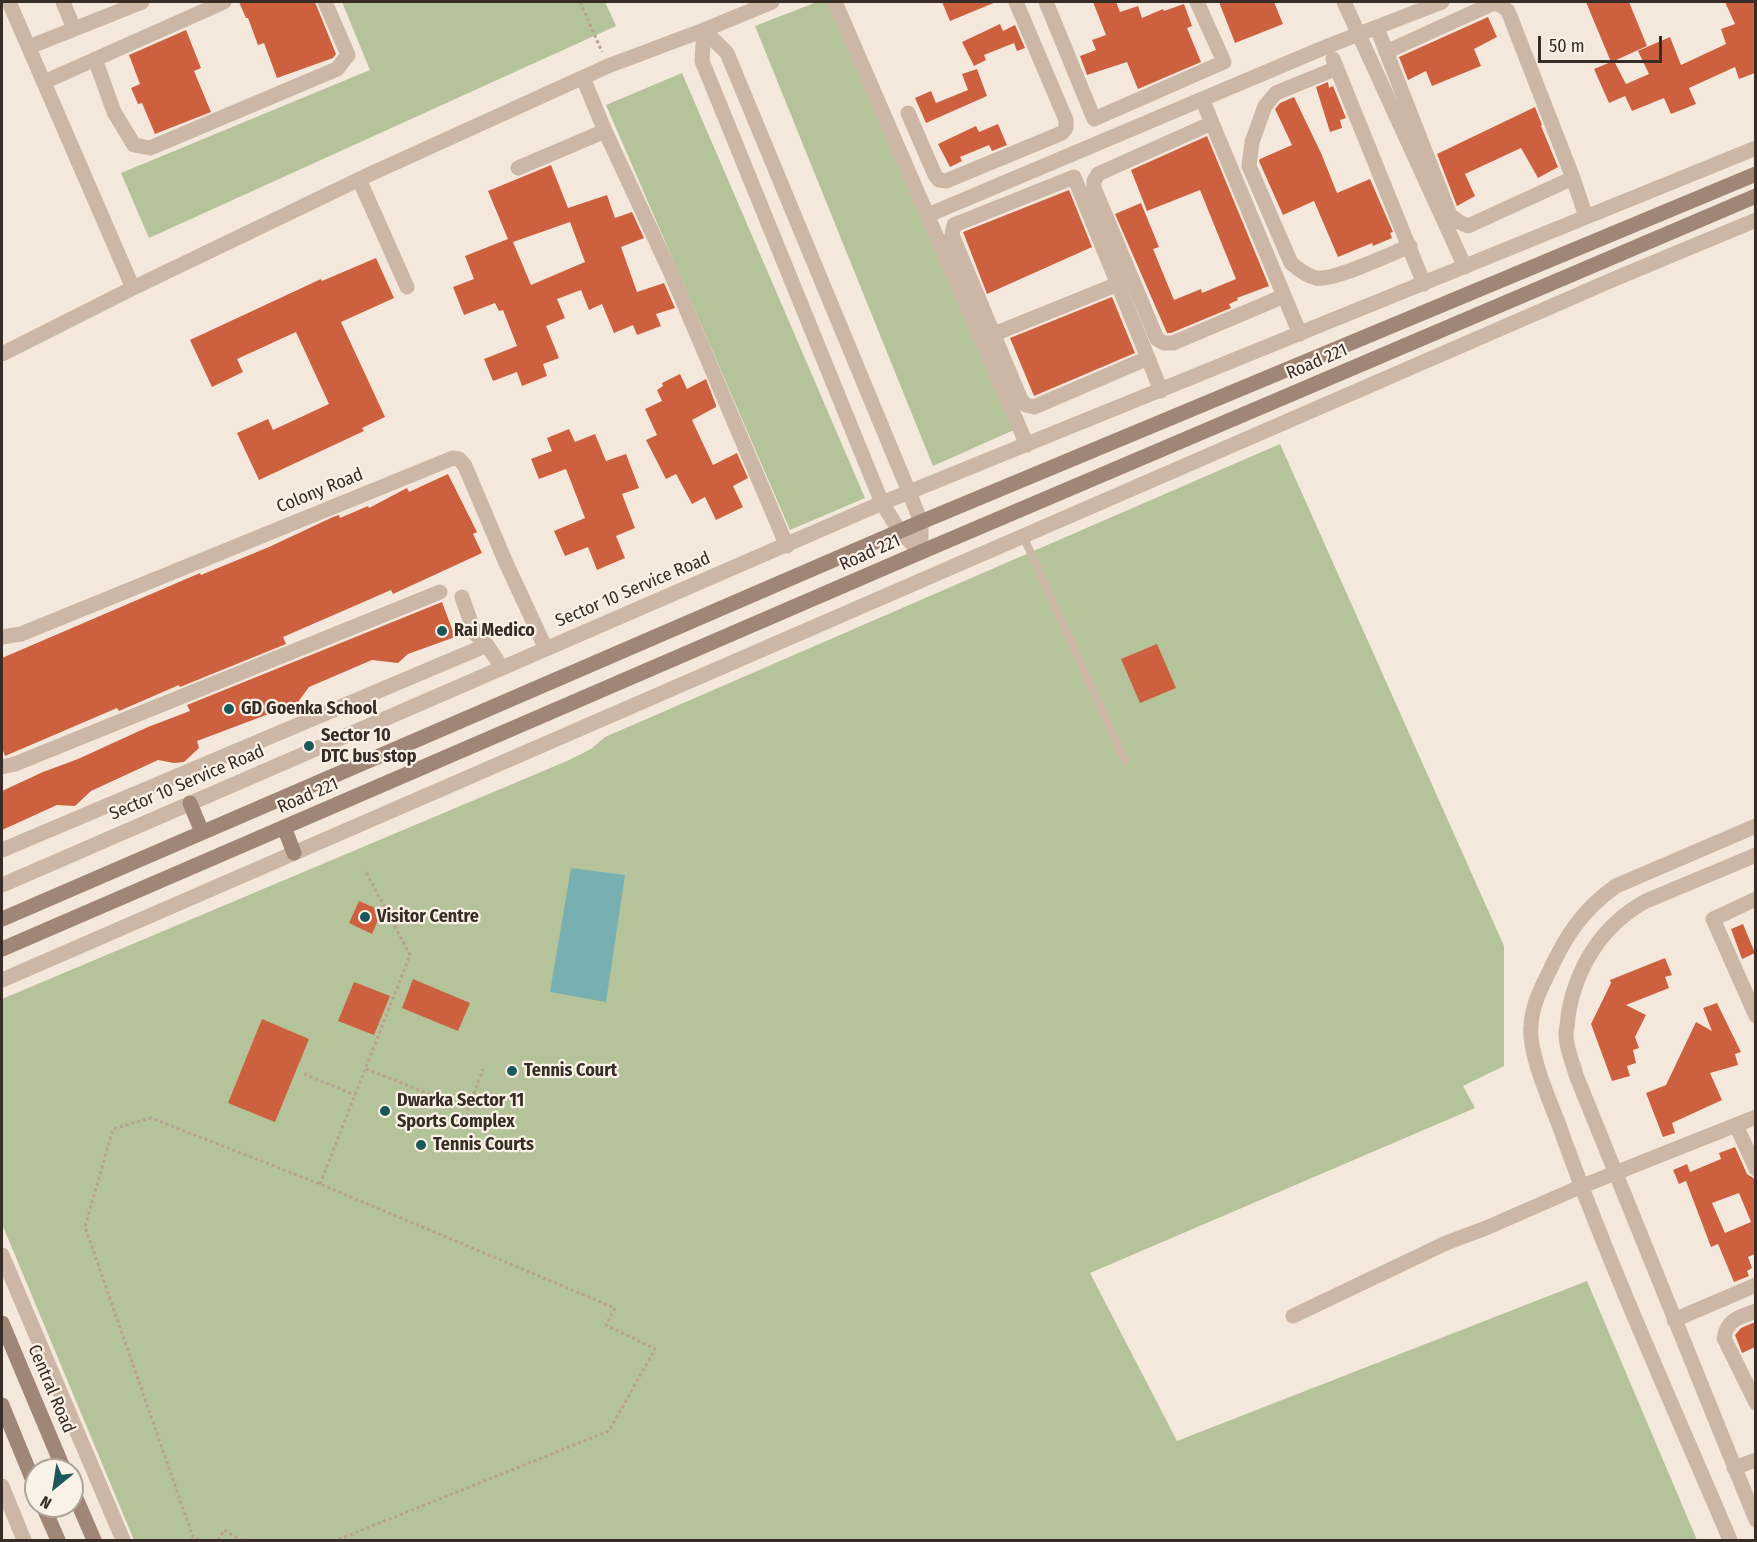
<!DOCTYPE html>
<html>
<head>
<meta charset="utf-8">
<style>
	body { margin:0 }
	#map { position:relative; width:1757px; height:1542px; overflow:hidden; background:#f3e8db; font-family:"Fira Sans Condensed",sans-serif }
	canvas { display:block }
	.frame { position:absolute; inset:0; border:3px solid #382c27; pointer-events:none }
	.north { position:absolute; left:24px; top:1458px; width:60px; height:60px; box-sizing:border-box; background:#fbf2e7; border:2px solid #ada39a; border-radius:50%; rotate:210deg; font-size:16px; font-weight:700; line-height:24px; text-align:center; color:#382c27 }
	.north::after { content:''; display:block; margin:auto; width:21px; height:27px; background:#1a585c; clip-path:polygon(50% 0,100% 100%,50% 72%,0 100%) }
	.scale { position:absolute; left:1538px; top:36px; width:124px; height:27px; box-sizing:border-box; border:3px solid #382c27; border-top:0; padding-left:8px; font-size:18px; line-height:21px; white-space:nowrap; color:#382c27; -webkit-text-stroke:4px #fbf2e7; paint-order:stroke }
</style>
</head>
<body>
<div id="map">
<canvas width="1757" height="1542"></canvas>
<div class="frame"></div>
<div class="north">N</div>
<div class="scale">50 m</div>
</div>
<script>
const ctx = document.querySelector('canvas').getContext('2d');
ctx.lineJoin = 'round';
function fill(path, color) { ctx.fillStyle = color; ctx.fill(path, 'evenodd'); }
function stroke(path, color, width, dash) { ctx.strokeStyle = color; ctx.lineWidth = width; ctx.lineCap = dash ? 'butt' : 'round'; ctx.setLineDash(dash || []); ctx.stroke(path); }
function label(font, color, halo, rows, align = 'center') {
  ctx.font = font + ' "Fira Sans Condensed",sans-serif'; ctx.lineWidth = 4.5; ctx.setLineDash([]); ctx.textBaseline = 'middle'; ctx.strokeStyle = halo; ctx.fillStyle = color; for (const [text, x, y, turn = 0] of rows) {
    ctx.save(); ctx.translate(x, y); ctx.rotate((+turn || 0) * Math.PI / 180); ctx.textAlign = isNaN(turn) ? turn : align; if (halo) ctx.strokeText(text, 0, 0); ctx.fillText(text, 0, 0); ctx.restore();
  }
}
const green = new Path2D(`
	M342,2H605L616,26L149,238L121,173L370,70Z
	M817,2H840L1016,429L933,466L755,26Z
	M682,73L865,498L790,530L606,105Z
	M1280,444L1504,946V1066L1463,1086L1475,1108L1090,1273L1177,1441L1587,1281L1697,1540H134L2,1224V999L567,761L591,749L605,737Z`);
const water = new Path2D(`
	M571,868L625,875L606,1002L550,992Z`);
const building = new Path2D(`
	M239,2H315L336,54L333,58L277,78L264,43L258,45L248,18H246Z
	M942,2H996L950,21Z
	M1093,2H1116L1120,12L1138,6L1142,18L1163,9L1164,11L1184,4L1192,26L1187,28L1201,62L1138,89L1127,62L1087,75L1080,56L1096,50L1092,40L1106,35Z
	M1219,2H1274L1283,24L1235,43Z
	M1586,2H1629L1647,46L1614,61L1626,84L1649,74L1638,51L1670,37L1681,65L1726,44L1721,29L1735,24L1725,2H1755V73L1739,79L1735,67L1689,88L1696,104L1671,114L1664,98L1632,111L1625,96L1609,103L1594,69L1611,62Z
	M1488,17L1497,37L1474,49L1481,66L1432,86L1426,71L1408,80L1399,57Z
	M1000,24L1003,31L1015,25L1025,48L1017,51L1014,43L984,55L986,60L974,66L962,42Z
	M186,30L201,68L194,71L211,112L155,134L142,103L138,104L131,88L140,84L129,55Z
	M977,69L987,96L926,123L915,98L931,91L936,103L968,90L962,74Z
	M1328,82L1329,88L1333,86L1346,118L1340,120L1342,128L1330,132L1316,87Z
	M1294,97L1321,153L1337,193L1370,179L1393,232L1390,233L1392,238L1373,246L1372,243L1338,257L1314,201L1283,215L1259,161L1260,159L1292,145L1275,109L1280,103Z
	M1535,107L1542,125L1541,126L1558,167L1538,178L1521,148L1465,174L1475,196L1457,206L1437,154Z
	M998,124L1007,145L992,151L989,145L960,157L962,161L950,167L938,144L976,126L979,132Z
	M1207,136L1269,286L1237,298L1238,300L1229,304L1231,308L1171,333H1167L1115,214L1141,203L1159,247L1153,249L1174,300L1201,289L1202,293L1236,279L1200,190L1147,211L1131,170Z
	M551,165L568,208L607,195L615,218L632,212L644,238L621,247L637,292L664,283L675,308L656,314L661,326L637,335L633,325L614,333L602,304L589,310L581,290L557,299L565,318L546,326L559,358L543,364L547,376L522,386L517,372L493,381L484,359L517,346L503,310L499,311L495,303L464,315L453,287L474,279L465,256L508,239L488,191ZM570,222L585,262L531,285L513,242Z
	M1069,190L1092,247L987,294L963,232Z
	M376,258L394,298L341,322L385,417L362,428L364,431L259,480L237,433L268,419L273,430L329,404L296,332L237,359L243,372L212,387L190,340L321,279L322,281Z
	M1112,297L1135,353L1034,396L1010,338Z
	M680,374L687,389L706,379L716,405V407L692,420L713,465L737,453L748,478L733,486L743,507L716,520L705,497L692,504L676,474L666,479L646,440L657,435L645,409L662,401L657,390L663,386L662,383Z
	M569,429L575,442L595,434L606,461L626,454L639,488L622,494L635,528L616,536L625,558L597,570L588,547L565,556L554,531L585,518L566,469L539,479L531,459L552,451L547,438Z
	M448,474L477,532L473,534L482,553L393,594L391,590L283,637L286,644L180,687L179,685L119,711L117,708L5,756L2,748V658L200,573L201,575L269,547L333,517L339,515L340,518L368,506L369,508L407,488L409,492Z
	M442,602L455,637L408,654L398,663L372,660L309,687L298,702L289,708L282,709L197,741L199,748L184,762L174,763L158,760L91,791L75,806L57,805L2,830V791L43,772L78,759L148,727L190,711L187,705Z
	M1157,644L1176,688L1140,703L1121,659Z
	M359,901L382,911L372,934L349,923Z
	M1743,924L1755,953L1742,959L1731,929Z
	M1665,958L1672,975L1665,977L1669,988L1626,1005L1646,1015L1635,1037L1639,1048L1633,1050L1636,1063L1627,1066L1630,1076L1612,1081L1591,1024L1611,983L1610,980Z
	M413,979L470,1003L458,1031L402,1008Z
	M354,982L390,996L374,1035L338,1021Z
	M1717,1003L1741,1052L1735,1054L1738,1065L1710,1073L1722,1100L1672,1123L1675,1133L1663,1137L1646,1093L1666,1085L1696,1022L1712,1031L1703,1008Z
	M262,1019L309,1039L275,1122L228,1103Z
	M1735,1147L1747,1174L1755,1179V1254L1748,1257L1752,1268L1747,1271L1749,1276L1734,1282L1718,1244L1711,1247L1686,1181L1679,1184L1673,1170L1687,1164L1690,1172L1721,1159L1719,1153ZM1739,1193L1751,1222L1725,1233L1712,1203Z
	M1755,1322V1347L1742,1353L1735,1335L1741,1328Z`);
const path = new Path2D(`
	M580,2L602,52
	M366,1069L468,1109L483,1069
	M304,1074L355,1095
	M320,1184L410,955L365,870
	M199,1540L193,1537L85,1227L113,1129L151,1118L320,1184L615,1308L606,1325L655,1349L609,1431L337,1540
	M218,1540L224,1530L241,1540`);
const lane = new Path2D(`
	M1023,536L1125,761`);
const street = new Path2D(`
	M9,2L133,288L366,176L608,66L704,30L772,2
	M63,2L74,29
	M835,2L1027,445
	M1046,2L1094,119L1224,62L1197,2
	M1344,2L1465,267
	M1377,28L1450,215L1459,222L1468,226L1573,178
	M704,30L702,61L882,503L900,532L921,552
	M704,30L727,53L909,492L921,522V552
	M29,47L142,2
	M1386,52L1494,3L1502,6L1508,11L1573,178L1586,217
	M95,59L114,112L134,145L150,148L337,69L348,55L325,2
	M1333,59L1424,284
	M1337,68L1276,93L1265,106L1252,142L1249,166L1291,263C1298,269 1307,276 1316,278C1335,281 1390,254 1410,246
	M44,82L224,2
	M1202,99L1300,334
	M908,113L935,175L939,180L946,181L1062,133L1066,128V120L1016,2
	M1212,123L1098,174L1094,181V188L1157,339L1164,343H1173L1284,296
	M605,131L670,271L787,546
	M518,168L605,131L583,78
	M359,179L407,287
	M928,215L1328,46L1442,2
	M994,334L1118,284
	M2,354L133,288
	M1148,358L1034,407L1026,405L1021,400L952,235L954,225L1074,177L1148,358L1161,391
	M462,597L475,634L487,645L502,668
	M2,637L21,634L453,458L459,459L465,466L506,563L546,649
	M2,767L15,764L440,592
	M2,850L487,645
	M1756,855L1646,901C1602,925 1576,967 1568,1016C1568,1022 1566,1029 1566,1035C1566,1048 1573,1063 1576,1075L1756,1520
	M2,885L882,503L1756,148
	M1756,899L1713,919L1756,1016
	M2,980L1619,277L1756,220
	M1736,1125L1756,1169
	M2,1255L123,1540
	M1756,1311C1740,1317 1727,1319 1724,1338L1756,1403
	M1293,1316L1446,1243L1486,1228L1580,1187L1756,1117
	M1674,1320L1756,1285
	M1734,1468L1756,1460
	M2,1486L24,1540
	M1730,1540C1672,1403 1609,1266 1559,1125C1549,1099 1528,1052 1531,1025C1532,1007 1540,990 1548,974C1565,937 1582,910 1616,886L1756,826`);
const secondary = new Path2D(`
	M190,803L202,832
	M284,827L294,853
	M2,919L921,522L1756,174
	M2,949L921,552L1756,196
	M2,1323L64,1470
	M2,1405L36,1488
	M72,1489L94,1540
	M43,1506L58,1540`);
const markers = [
	[442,631,6,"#1a585c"],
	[229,709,6,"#1a585c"],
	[309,746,6,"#1a585c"],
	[365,917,6,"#1a585c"],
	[512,1071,6,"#1a585c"],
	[385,1111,6,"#1a585c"],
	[421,1145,6,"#1a585c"]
];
const streetNames = [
	["Road 221",1317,362,-23],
	["Colony Road",320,491,-22],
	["Road 221",870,553,-24],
	["Sector 10 Service Road",633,590,-23],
	["Sector 10 Service Road",187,783,-23],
	["Road 221",308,796,-23],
	["Central Road",51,1389,67]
];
const poiNames = [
	["Rai Medico",454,631],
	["GD Goenka School",241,709],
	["Sector 10",321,736],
	["DTC bus stop",321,757],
	["Visitor Centre",377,917],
	["Tennis Court",524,1071],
	["Dwarka Sector 11",397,1101],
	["Sports Complex",397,1122],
	["Tennis Courts",433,1145]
];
fill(green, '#b5c39a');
fill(water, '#78b0b2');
fill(building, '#cd613f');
stroke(path, '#b8a190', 3, [3, 3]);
stroke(lane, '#ccb7a6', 8);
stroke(street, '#ccb7a6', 15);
stroke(secondary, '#a08677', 15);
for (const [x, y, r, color] of markers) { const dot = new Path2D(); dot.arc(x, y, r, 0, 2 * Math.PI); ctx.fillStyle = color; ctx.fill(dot); stroke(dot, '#fbf2e7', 2); }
label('18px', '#382c27', '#fbf2e7', streetNames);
label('bold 18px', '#382c27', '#fbf2e7', poiNames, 'left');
</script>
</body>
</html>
